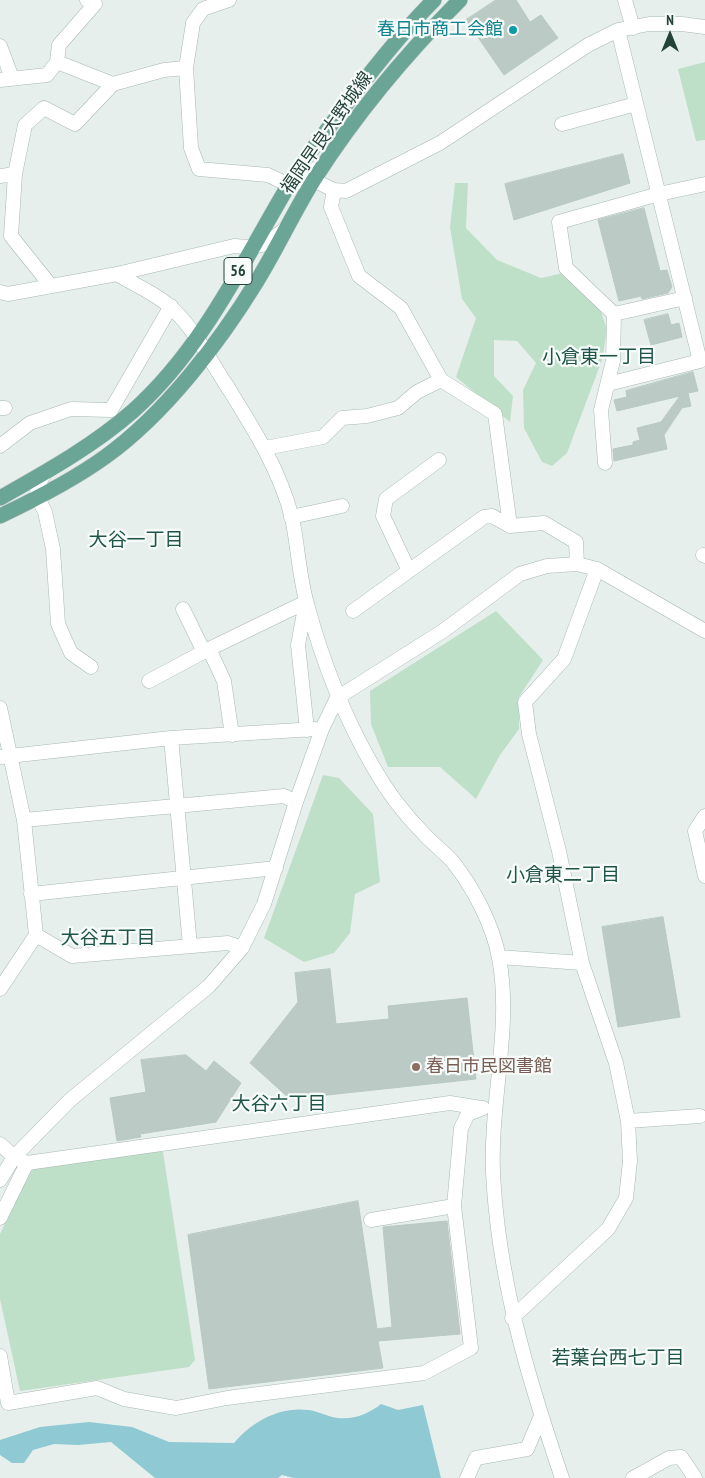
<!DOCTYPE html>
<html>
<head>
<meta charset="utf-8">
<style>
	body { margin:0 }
	#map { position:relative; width:705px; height:1478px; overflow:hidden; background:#e6efeb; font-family:"PT Sans Narrow",sans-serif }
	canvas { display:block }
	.north { position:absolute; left:645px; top:10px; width:50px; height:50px; -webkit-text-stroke:4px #f7fbf9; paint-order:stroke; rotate:0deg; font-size:14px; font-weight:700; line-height:20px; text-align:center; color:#24423a }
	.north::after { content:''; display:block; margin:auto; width:18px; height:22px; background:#24423a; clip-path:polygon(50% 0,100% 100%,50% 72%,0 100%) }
</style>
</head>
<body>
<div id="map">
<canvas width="705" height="1478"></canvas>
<div class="north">N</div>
</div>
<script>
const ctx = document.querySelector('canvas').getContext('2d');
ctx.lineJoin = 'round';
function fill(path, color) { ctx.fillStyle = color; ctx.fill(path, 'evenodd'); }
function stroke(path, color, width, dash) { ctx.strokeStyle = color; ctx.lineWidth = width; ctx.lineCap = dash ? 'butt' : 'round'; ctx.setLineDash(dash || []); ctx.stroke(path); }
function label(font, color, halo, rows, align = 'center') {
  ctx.font = font + ' "PT Sans Narrow","Noto Sans JP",sans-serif'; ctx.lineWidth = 4.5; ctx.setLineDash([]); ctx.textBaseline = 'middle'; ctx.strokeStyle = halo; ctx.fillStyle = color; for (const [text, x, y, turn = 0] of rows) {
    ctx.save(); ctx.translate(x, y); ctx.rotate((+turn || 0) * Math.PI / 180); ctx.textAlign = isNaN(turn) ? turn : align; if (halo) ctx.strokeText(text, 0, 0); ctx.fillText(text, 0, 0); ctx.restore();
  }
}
const green = new Path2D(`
	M705,62V140L696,141L678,69Z
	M455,183H468L466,228L497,260L541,278L563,273L598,302L607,330L602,360L567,453L552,466L542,462L524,428L523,390L536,363L517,341L494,340V376L513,396L510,422L456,377L476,318L462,299L450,227Z
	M496,611L543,660L519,697V729L500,755L476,799L440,767H388L371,724L370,691Z
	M323,775L339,778L373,814L380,882L355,894L350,933L334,953L304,962L264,938Z
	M158,1148L163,1152L195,1360L189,1367L20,1391L0,1299V1234L29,1173L38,1166Z`);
const water = new Path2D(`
	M381,1404L398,1410L423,1405L441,1478H294L282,1475L278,1478H155L111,1442L78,1445L54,1444L33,1450L24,1463H12L0,1455V1440L40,1427L89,1422L132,1427L169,1442L234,1443C251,1422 280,1406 308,1410C318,1411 328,1417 338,1418C354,1420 370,1413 381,1404Z`);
const building = new Path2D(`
	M496,0H516L530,22L541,15L558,38L504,75L466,20Z
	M623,154L630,183L514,220L505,184Z
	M644,208L660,271L667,270L672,287L668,293L642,299L641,296L619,301L598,220Z
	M668,314L671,325L679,323L682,337L651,345L644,320Z
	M693,372L698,391L688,393L691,406L682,408L664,435L667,449L614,461L613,449L633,445V442L640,440L637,428L661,422L680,396L617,411L614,400L627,397L626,391Z
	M663,917L680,1017L618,1027L602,927Z
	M330,969L336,1024L389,1019L388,1006L467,998L476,1079L290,1099L250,1063L298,1002L295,973Z
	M186,1055L206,1071L214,1061L241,1083L216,1122L140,1134L141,1137L117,1141L110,1098L146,1092L141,1060Z
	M358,1201L377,1329L392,1327L383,1227L447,1221L460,1334L378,1341L383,1368L209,1389L188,1235Z`);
const minor = new Path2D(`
	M87,0L95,4L59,45L57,62L113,84L164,70L186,68
	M229,0L203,9L193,23L186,68L191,148L199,169L268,175L289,185L299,182L317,168
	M625,0L633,28
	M0,46L12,78
	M0,80L47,75L57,62
	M562,124L636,104
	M0,176L15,174
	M313,180L334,190L346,191L440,143L588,45L618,30L649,24H682L705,27
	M334,190L331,207L359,276L401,308L441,380L495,414L510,526L544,523L576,542L577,564
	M117,274C135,285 159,295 174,310C198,334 209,359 227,386C253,428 280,470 292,518C298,546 299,576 307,604C322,660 343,714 372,765C386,790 404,814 424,834C433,844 444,852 453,862C474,889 493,925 499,958C512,1026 490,1102 493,1172C498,1279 528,1378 562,1478
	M51,286L11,236L15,174L25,125L44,108L75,124L113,84
	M0,292L8,294L117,274L234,246C261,249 265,245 285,229
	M614,314L685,298
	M608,384L700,361L618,30
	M0,408H5
	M0,446L30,423L71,409L111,410L171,306
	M265,448L323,437L342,418L367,416L398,408L417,392L441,380
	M605,463L601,410L613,361L614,314L566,268L559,222L659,194L705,184
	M45,473L37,487L38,498L45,512L53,549L58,624L71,653L91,667
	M291,517L342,506
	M703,555L705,556
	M409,571L383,516L386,499L439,460
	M183,609L204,652
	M353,611L484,517L492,516L510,526
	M149,681L209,649
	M0,708L24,820L36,935L0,989
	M232,735L224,681L209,649L306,602L298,645L307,730
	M171,738L190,946
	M0,757L171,738L315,729
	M705,816L695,831L705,876
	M24,820L284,796L296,802
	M31,894L276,868
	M36,935L72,956L228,943L242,948
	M499,957L582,963
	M628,1121L700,1116
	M0,1144L14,1157L27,1163L450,1103L481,1108
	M0,1180L14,1157L70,1100L209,986L242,948L264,904L296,802L322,729L337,698L443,631L520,574L547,566L577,564L597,569L705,631
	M0,1218L27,1163
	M371,1220L454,1206L461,1128L468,1114L483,1108
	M512,1318L608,1229L626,1198L630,1161L628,1121L616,1063L582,963L559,851L529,734L525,702L564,659L597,569
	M0,1356L8,1403L97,1388L124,1399L176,1408L227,1398L424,1373L471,1348L454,1206
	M467,1478L476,1458L527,1449L541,1416
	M633,1478L669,1458L681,1457L695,1478`);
const major = new Path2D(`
	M0,498C46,472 93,446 133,411C206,346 247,253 297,171C308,154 321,138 333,122C364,80 397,37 434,0
	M0,516C36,499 73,480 105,457C165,414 219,343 257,281C278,247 294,211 315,178C356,114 406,54 460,0`);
const markers = [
	[513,30,5,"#0f9aa8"],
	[416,1067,5,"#8d6e63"]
];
const shields = [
	[238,271,28]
];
const shieldNames = [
	["56",238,271]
];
const cultureNames = [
	["春日市商工会館",503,30]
];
const streetNames = [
	["福岡早良大野城線",327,133,-55]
];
const educationNames = [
	["春日市民図書館",426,1067]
];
const neighbourhoodNames = [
	["小倉東一丁目",599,358],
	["大谷一丁目",136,541],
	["小倉東二丁目",563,876],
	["大谷五丁目",108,939],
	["大谷六丁目",279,1105],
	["若葉台西七丁目",618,1359]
];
fill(green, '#bfe0c8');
fill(water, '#8ec9d4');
fill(building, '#bbcac4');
stroke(building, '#b8c9c2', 1);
stroke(minor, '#a8b8b2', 15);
stroke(major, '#c2cac8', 16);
stroke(minor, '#fff', 14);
stroke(major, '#6aa596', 15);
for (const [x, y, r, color] of markers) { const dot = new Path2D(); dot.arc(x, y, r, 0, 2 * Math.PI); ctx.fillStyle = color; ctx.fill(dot); stroke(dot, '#f7fbf9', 2); }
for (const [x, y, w] of shields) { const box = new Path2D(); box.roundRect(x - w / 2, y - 13.5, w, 27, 4); ctx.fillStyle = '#f7fbf9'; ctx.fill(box); stroke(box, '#24423a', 1); }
label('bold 16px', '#24423a', null, shieldNames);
label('18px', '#0d838f', '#f7fbf9', cultureNames, 'right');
label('18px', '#24423a', '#f7fbf9', streetNames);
label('18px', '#785e54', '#f7fbf9', educationNames, 'left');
label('19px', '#1f5548', '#f7fbf9', neighbourhoodNames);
</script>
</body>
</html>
